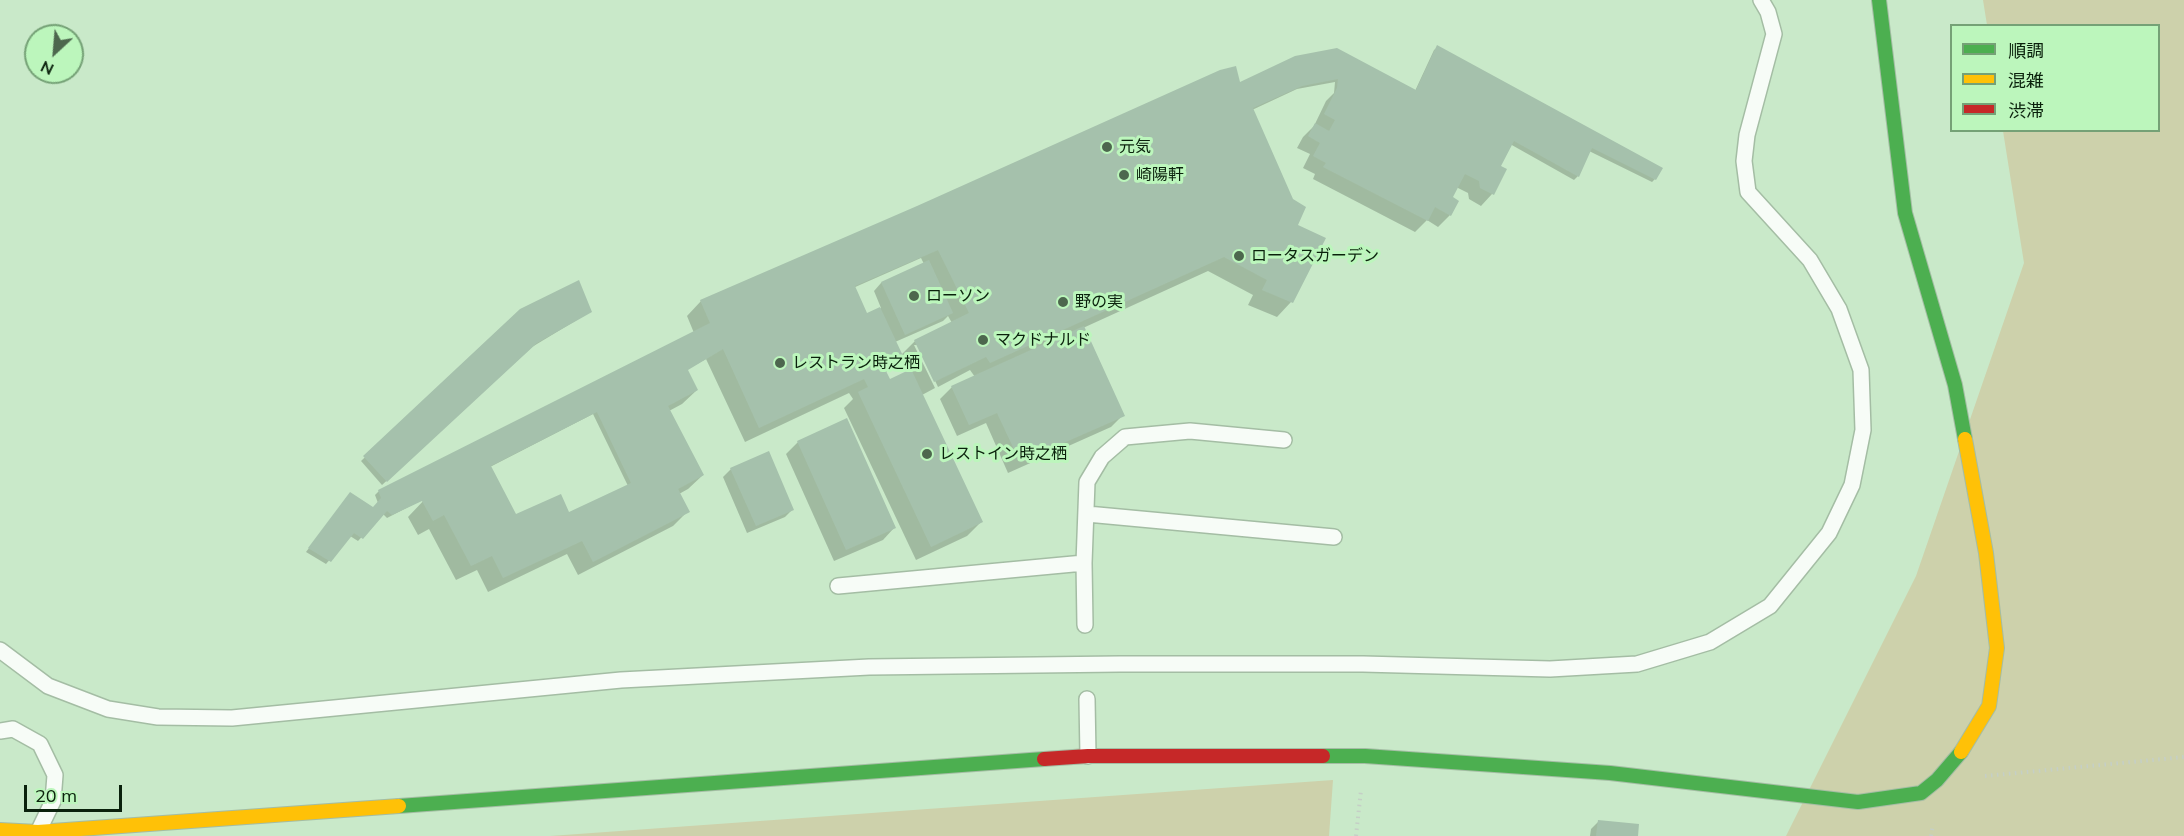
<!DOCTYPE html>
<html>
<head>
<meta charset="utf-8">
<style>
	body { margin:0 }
	#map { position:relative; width:2184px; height:836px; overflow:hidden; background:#c9e9c9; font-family:Mulish,"Noto Sans JP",sans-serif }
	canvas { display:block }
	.legend { position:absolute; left:1950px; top:24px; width:210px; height:108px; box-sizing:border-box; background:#bcf6bc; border:2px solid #75a176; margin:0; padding:8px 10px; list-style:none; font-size:18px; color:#0a210c }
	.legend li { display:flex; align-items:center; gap:12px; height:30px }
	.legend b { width:30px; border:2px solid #75a176 }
	.north { position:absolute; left:24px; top:24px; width:60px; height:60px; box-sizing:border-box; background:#bcf6bc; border:2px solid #75a176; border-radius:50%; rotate:206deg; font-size:16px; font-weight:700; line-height:24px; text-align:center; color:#0a210c }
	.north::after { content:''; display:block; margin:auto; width:21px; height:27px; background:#4d674e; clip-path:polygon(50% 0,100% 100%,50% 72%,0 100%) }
	.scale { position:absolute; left:24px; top:785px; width:98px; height:27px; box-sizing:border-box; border:3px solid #0a210c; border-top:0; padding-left:8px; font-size:18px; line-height:21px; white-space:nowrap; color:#0a210c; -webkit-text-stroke:4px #bcf6bc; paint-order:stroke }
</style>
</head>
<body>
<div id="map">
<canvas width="2184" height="836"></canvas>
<ul class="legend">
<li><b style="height:8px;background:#4caf50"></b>順調</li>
<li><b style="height:8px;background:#ffc107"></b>混雑</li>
<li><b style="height:8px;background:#c62828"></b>渋滞</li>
</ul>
<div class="north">N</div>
<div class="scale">20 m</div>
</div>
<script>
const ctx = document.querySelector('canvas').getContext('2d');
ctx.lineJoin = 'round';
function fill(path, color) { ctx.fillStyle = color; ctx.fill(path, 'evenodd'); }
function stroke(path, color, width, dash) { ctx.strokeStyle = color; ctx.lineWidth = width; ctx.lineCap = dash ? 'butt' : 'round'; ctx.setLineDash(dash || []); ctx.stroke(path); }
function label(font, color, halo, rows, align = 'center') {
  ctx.font = font + ' Mulish,"Noto Sans JP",sans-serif'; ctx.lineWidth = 6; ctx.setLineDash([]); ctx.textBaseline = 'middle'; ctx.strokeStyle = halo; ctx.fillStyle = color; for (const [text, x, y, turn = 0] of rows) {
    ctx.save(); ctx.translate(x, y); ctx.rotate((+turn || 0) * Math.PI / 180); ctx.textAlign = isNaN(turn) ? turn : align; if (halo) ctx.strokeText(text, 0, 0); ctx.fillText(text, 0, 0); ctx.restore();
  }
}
const green = new Path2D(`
	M1983,0H2184V836H1786L1916,576L2024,263L2003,131L2158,130V26L1987,25Z
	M1333,780L1329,836H550Z`);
const shadow = new Path2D(`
	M1438,47L1655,179L1652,182L1589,151L1578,176L1574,180L1510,144L1499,167L1492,194L1481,206L1469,199L1468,193L1456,187L1451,198L1450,215L1438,227L1427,220L1415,232L1313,179L1315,174L1303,168L1310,154L1297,148L1303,137L1314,126L1326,101L1334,93L1335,82L1297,89L1252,110L1294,231L1324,238L1291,302L1277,317L1248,305L1253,295L1208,271L1083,328L1123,415L1111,427L1008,473L986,423L957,436L940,399L952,387L975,377L970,370L938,387L918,345H914L935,388L922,395L981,522L967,536L916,560L844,408L853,399L849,393L745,442L706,359L686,370L697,390L682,404L669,411L703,475L688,489L679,494L688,511L673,526L578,575L567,554L488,592L477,570L456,580L429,529L418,535L408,517L426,498L387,518L383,514L358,541L350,536L326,564L306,552L347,497L373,509L378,503L375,495L379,491L694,333L687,316L701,301L1239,84L1295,58L1415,91L1434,50ZM921,258L924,264L881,283L874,291L881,308L866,315L853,288ZM948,316L952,323L915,341L901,355L895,342L943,321ZM901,358L908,372L889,381L885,373ZM593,414L628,486L568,514L509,519L490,467Z
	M521,310L590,312L532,347L382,485L361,461Z
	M798,442L894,528L883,540L834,561L786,454Z
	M731,469L793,509L785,517L747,533L723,477Z
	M1599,821L1637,836H1590L1591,829Z`);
const building = new Path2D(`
	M1437,45L1663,168L1656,180L1592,148L1579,177L1514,141L1501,166L1507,169L1494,195L1480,188L1479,181L1465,174L1453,197L1459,201L1451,216L1435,207L1428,221L1323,167L1326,163L1313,156L1320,143L1308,136L1315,123L1329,131L1335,120L1324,114L1337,88L1338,79L1302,86L1253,108L1293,199L1306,207L1298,225L1326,238L1293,303L1262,290L1267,280L1224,257L990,363L986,357L934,382L914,340L969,313L938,250L855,286L867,313L880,307L904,358L884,367L890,379L911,369L983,522L931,547L858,392L868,387L864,379L759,428L723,349L688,370L698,390L668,406L704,475L678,489L690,512L593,562L582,541L503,578L492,556L471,566L444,515L433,521L422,501L392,515L387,511L363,539L354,533L331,562L308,548L350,492L373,507L381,498L378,490L710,323L700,300L917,206L1220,70L1236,66L1240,82L1295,56L1337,48L1416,90ZM597,412L631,483L569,512L561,494L516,514L491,466Z
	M929,260L953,313L905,335L881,282Z
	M579,280L592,312L537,343L387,482L363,456L520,309Z
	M1084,326L1125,416L1020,462L997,413L969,425L951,386Z
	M847,418L896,528L846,550L797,441Z
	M769,451L794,510L756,526L730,468Z
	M1598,820L1639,824L1638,836H1596Z`);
const path = new Path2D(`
	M1985,776L2184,757
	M1356,836L1361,790
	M1931,836L1933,824`);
const lane = new Path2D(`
	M1087,514L1334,537
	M838,586L1084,563
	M1085,625L1084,563L1087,482L1102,457L1125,437L1190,431L1284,440
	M0,650L48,686L108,709L158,717L232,718L621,680L869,667L1120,664H1363L1550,669L1637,664L1710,642L1770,606L1829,533L1852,485L1863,430L1861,370L1839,309L1810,260L1748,192L1744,161L1747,135L1774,34L1768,12L1761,0
	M1087,699L1088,756
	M0,731L13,729L40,744L55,775L53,801L38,832`);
const fast = new Path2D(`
	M1879,0L1905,213L1955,385L1965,439
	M1323,756H1365L1610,773L1858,802L1921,793L1937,780L1961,752
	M399,806L1044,759`);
const slow = new Path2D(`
	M1961,752L1989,706L1997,648L1986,553L1965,439
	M0,830L38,832L399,806`);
const jam = new Path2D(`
	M1044,759L1088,756H1323`);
const markers = [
	[1107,147,6,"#4d674e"],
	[1124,175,6,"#4d674e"],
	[1239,256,6,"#4d674e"],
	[914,296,6,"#4d674e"],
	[1063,302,6,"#4d674e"],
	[983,340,6,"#4d674e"],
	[780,363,6,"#4d674e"],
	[927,454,6,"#4d674e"]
];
const poiNames = [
	["元気",1119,147],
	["崎陽軒",1136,175],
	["ロータスガーデン",1251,256],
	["ローソン",926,296],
	["野の実",1075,302],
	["マクドナルド",995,340],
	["レストラン時之栖",792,363],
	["レストイン時之栖",939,454]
];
fill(green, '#cdd1ab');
fill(shadow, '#0003');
fill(building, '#a5c1ac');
stroke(lane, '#a4bda4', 18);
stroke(fast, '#a4bda4', 16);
stroke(slow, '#a4bda4', 16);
stroke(jam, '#a4bda4', 16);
stroke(path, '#c5cfc6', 4, [1.5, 4.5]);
stroke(lane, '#f7fcf7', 15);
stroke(fast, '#4caf50', 14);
stroke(slow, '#ffc107', 14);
stroke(jam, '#c62828', 14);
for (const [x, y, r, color] of markers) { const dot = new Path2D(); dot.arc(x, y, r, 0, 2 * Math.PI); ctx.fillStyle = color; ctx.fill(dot); stroke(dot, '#bcf6bc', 2); }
label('16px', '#0a210c', '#bcf6bc', poiNames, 'left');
</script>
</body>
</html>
